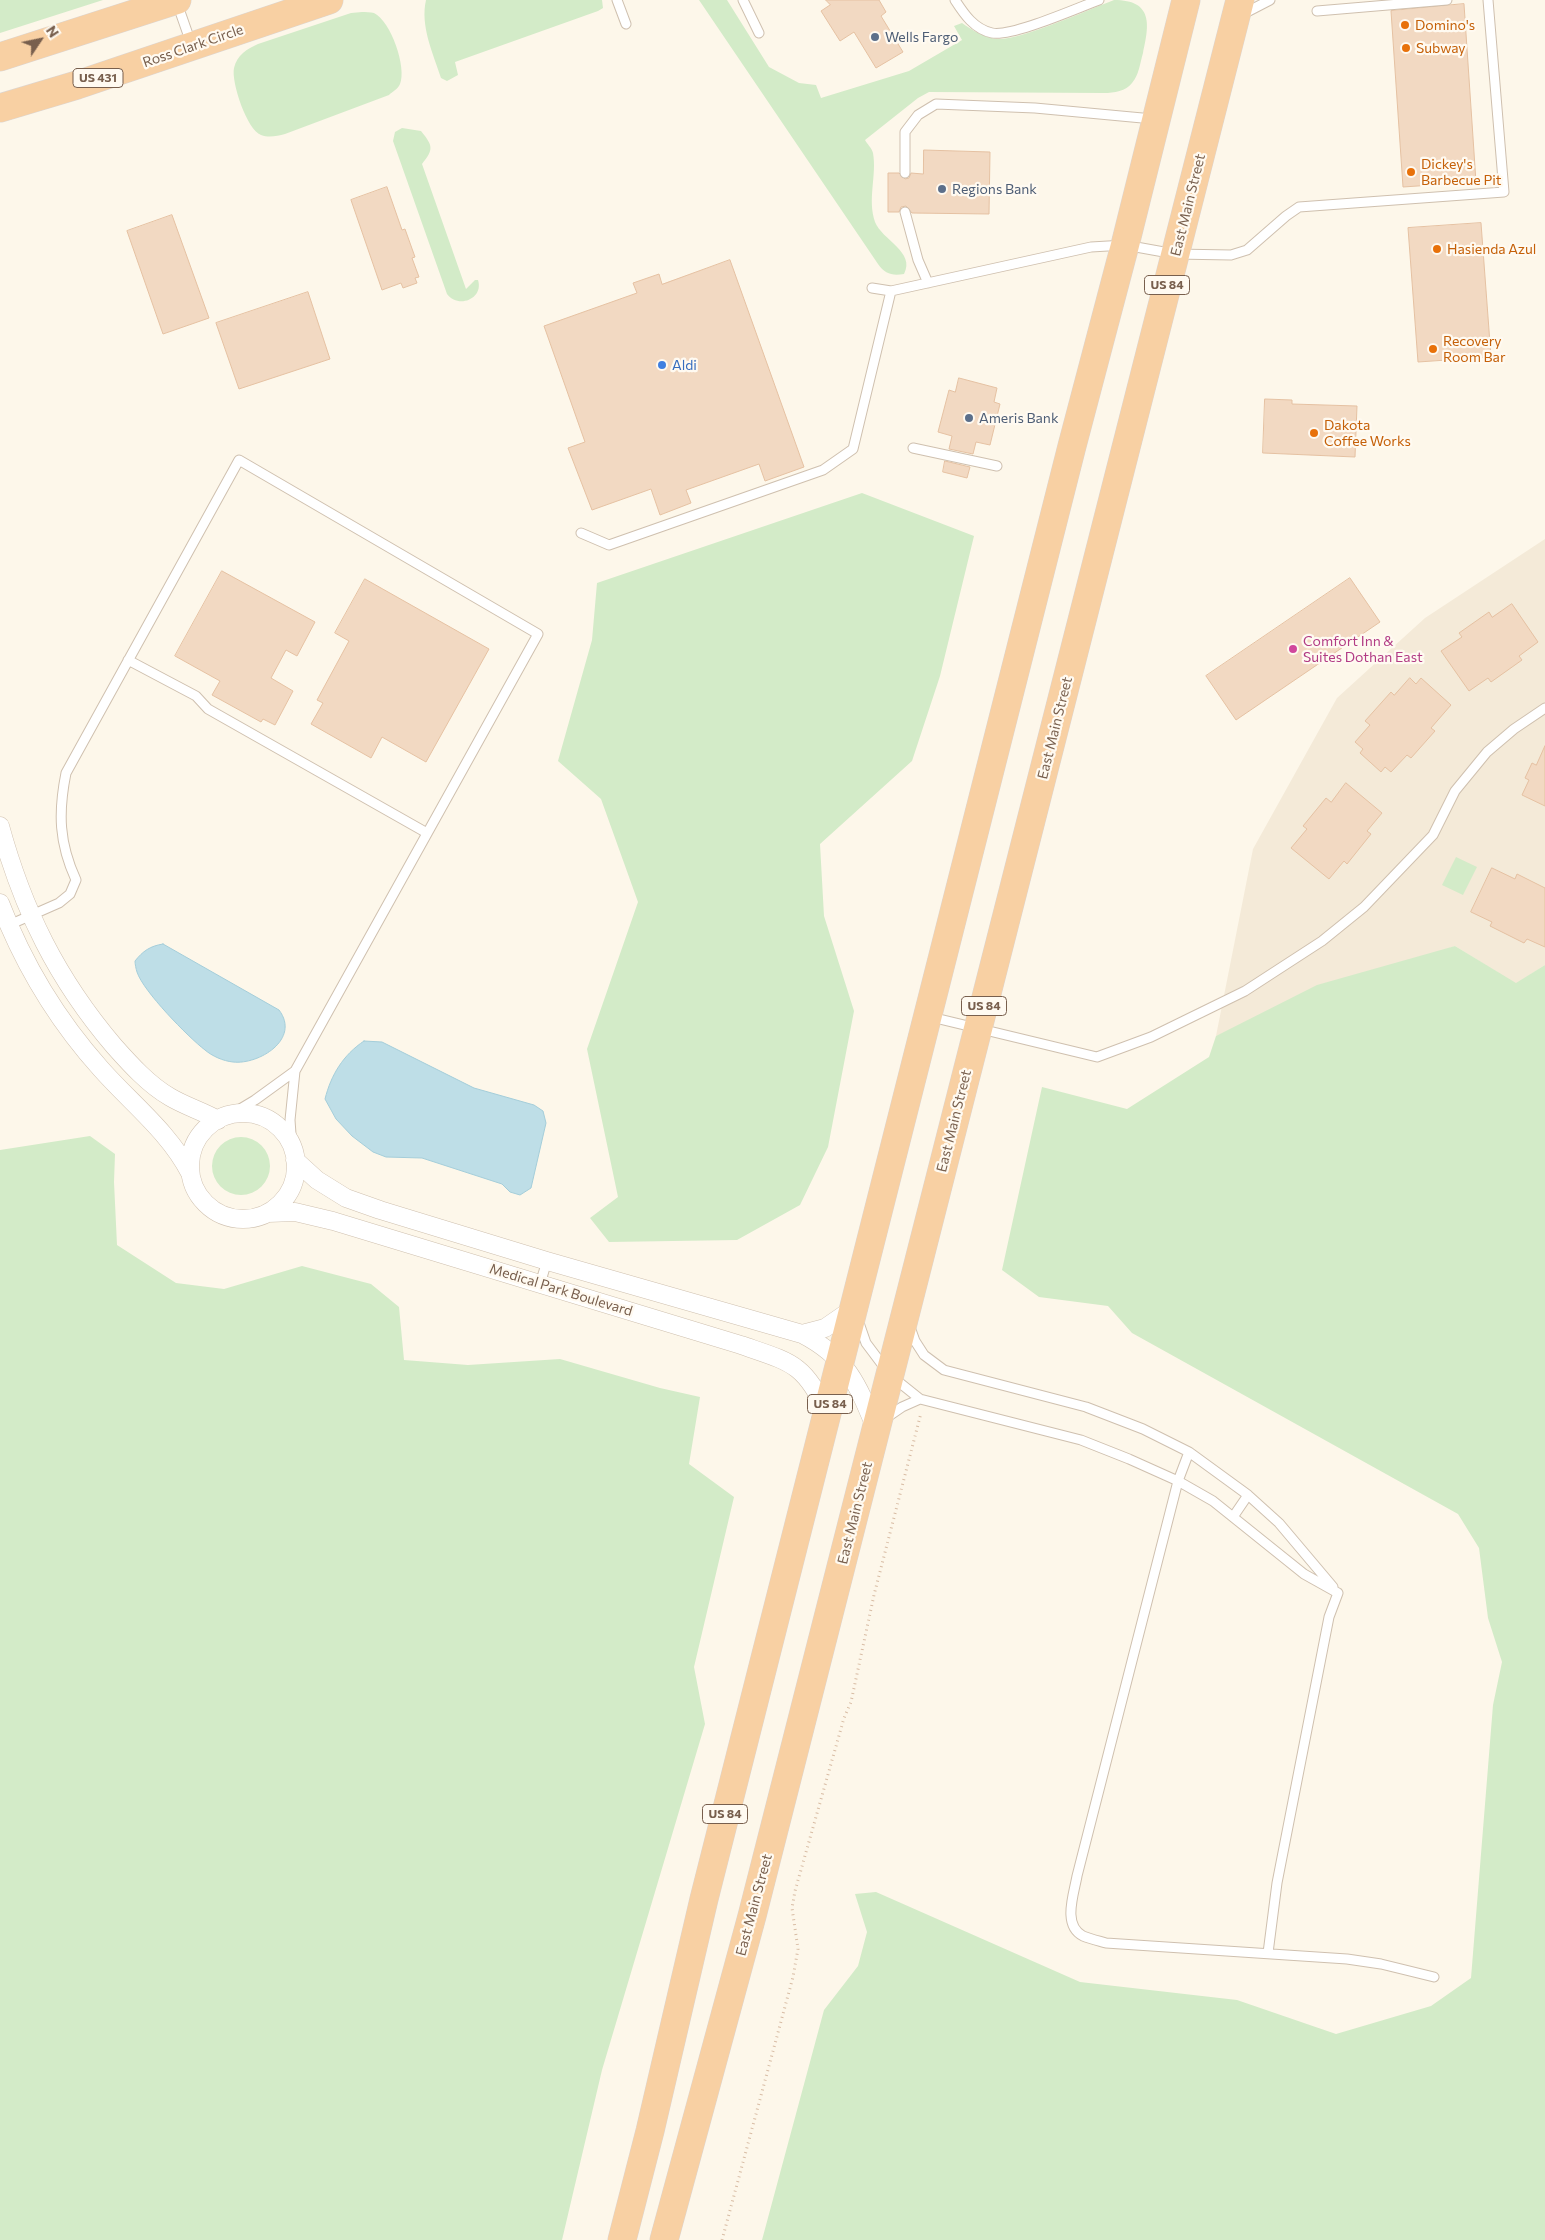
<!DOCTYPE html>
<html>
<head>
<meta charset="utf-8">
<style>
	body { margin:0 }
	#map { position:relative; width:1545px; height:2240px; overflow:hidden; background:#fdf7ea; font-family:Commissioner,sans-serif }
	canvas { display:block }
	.north { position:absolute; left:15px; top:15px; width:50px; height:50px; -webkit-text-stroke:4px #fffaf1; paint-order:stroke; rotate:56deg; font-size:14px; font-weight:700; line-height:20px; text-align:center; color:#785f4d }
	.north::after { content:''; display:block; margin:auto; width:18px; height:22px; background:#785f4d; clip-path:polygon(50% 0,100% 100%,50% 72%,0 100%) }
</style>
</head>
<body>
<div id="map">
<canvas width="1545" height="2240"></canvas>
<div class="north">N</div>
</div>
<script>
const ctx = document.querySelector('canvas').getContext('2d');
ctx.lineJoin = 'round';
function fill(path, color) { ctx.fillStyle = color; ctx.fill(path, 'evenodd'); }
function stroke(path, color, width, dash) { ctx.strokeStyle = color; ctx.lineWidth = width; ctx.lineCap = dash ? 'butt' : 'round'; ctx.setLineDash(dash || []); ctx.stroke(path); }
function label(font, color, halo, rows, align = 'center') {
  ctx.font = font + ' Commissioner,sans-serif'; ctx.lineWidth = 4.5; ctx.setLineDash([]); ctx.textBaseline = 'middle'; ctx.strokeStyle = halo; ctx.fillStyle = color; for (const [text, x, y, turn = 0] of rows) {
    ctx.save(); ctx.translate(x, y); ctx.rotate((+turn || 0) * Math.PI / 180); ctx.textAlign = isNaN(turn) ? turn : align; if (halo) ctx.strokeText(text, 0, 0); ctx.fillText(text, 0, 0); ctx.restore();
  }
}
const residential = new Path2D(`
	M1545,539V965L1516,984L1455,946L1216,1036L1253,849L1337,698L1425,618Z`);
const green = new Path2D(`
	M0,0H103L0,33Z
	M426,0H602L603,8L598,11L455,62L458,75L447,81L441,78C433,53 420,26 426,0Z
	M699,0H727L769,67L799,83L816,85L821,98L909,71L962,40L954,26L962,23C972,30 985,38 997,39C1019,41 1090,9 1114,0C1154,0 1149,26 1143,53C1140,63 1139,75 1132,83C1126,91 1114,93 1104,93L929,92L918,98L865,140C867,144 872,148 873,153C877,175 867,200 875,222C882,240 916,252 904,274C892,276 885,274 878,264Z
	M362,12C365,12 371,12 374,13C391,21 407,68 400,84C398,89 392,92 389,95L285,134C277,136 269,138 261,135C247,130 231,82 234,68C237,55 247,49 258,44L351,13Z
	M402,128L421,131C433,146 434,149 422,164L466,289L475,280H478C484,299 458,309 447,294L393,141L395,132Z
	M862,493L974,536L940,676L912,761L820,844L824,916L854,1011L828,1147L800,1205L737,1240L609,1242L590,1218L618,1197L587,1049L638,902L601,799L558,761L592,640L597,583Z
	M1456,857L1477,867L1463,895L1442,885Z
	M1455,946L1516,983L1545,965V2240H762L824,2010L858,1966L867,1932L855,1894L876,1892L1080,1982L1237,2000L1336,2034L1431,2006L1471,1978L1493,1705L1502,1662L1488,1618L1479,1548L1458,1514L1132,1333L1108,1306L1039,1297L1002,1270L1042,1087L1127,1109L1209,1057L1216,1036L1317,985Z
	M90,1136L115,1154L114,1182L117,1245L176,1283L224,1289L302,1266L371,1284L399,1307L404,1360L468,1365L560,1359L660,1388L700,1397L689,1464L734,1497L694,1667L705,1724L602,2070L562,2240H0V1150Z
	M212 1166a29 29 0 1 1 58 0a29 29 0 1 1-58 0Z`);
const water = new Path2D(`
	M163,944L279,1010C301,1039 259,1065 233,1062C223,1061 212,1056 205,1050C188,1037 143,991 137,972C136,969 135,964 135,961C143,951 150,946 163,944Z
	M364,1041L382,1042L474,1088L534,1105L543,1111L546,1123L531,1188L520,1195L510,1192L502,1184L422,1158L386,1157L373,1152L352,1136L336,1119L325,1099C331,1075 343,1055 364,1041Z`);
const building = new Path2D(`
	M826,0H879L886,12L881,16L903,52L876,68L854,32L840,41L821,11L830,5Z
	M1464,4L1476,182L1403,187L1391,11Z
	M924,150L990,152L989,214L912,213L906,206L901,207L899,212H888V173H899L905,179L909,178L911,173L923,174Z
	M387,187L402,230L405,229L415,257L412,258L419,277L415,278L417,283L403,288L401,283L382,290L351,200Z
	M172,215L209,318L163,334L127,231Z
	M1481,223L1491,357L1418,362L1408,228Z
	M730,260L804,467L765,481L759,464L686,490L691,503L660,515L651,489L592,510L568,448L585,442L544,326L637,293L633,283L659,274L662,284Z
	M308,292L330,359L239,389L216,323Z
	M959,378L997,388L994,402L1000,404L990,445L976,442L973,454L949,449L952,436L938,432L949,390L955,392Z
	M1265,399L1292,400V404L1357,406L1355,457L1263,453Z
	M945,461L970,467L967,478L943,472Z
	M222,571L315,622L297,656L286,650L271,678L293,691L275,725L263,719L261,722L212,695L220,681L175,656Z
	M1350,578L1380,622L1236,720L1206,676Z
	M365,579L489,649L426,762L382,737L371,758L311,724L323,703L317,700L349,641L335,633Z
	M1512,604L1538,642L1519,656L1522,660L1491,682L1488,678L1469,691L1441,651L1462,637L1459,633L1489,612L1492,617Z
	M1410,678L1416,684L1421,678L1451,705L1431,728L1435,731L1411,758L1407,755L1391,772L1385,767L1381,772L1360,753L1363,749L1355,742L1370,725L1365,721L1391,692L1394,695Z
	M1545,746V806L1522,795L1529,780L1525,778L1532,763L1536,765Z
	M1346,783L1382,813L1367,831L1371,834L1347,864L1344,861L1329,879L1291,848L1307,829L1303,826L1326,798L1331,802Z
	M1492,868L1515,879L1517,874L1545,888V947L1527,939L1524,943L1490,926L1492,922L1471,912Z`);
const path = new Path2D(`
	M722,2240L793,1977L798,1949L792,1908L795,1891L844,1718L851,1702L874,1595L921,1413`);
const service = new Path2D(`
	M617,0L626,24
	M743,0L759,33
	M955,0C964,14 974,29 992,33C1012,37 1077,8 1099,0
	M177,3L191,43
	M1317,11L1447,0
	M1243,14L1270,0
	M905,173V132L918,115L936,104L1035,108L1153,119
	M905,212L918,260L928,283
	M872,288L891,291L1091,247L1125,245L1175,254L1231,255L1247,250L1286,216L1299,207L1504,192L1488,0
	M913,448L997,466
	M581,533L609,545L823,470L853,449L891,291
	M128,660L196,696L208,709L427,833
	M9,925L59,903L70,894L76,880C59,843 58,813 66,773L239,460L538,634L295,1071L290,1120L292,1148
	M931,1017L1097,1057L1151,1037L1245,991L1322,941L1364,907L1433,835L1455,791L1487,752L1514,729L1545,708
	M230,1115L255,1100L295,1071
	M540,1284L547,1261
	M858,1320L866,1343L890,1375L920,1399L1081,1440L1129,1459L1178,1481L1213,1501L1304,1574L1338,1593
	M910,1327L915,1341L924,1355L944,1370L1086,1407L1143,1429L1189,1452L1248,1495L1279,1523L1333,1587
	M886,1418L902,1407L920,1399
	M1189,1452L1178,1481L1077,1876C1074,1894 1062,1925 1083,1936C1090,1939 1099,1941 1106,1943L1347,1959L1381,1964L1434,1977
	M1233,1517L1248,1495
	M1268,1953L1277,1883L1329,1617L1338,1593`);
const minor = new Path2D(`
	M0,826C23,910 57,979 114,1046C130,1064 149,1085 170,1097C185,1106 202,1111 218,1120
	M0,903C23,963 58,1021 101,1069C132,1104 169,1132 190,1173
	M190 1166a53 53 0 1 1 106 0a53 53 0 1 1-106 0Z
	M295,1160L317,1180L346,1198L380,1210L547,1261L802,1334C847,1357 858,1385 876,1429
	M268,1213L295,1212L333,1221L741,1345C790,1362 805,1363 827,1413
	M802,1334L825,1328L854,1308`);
const trunk = new Path2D(`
	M0,57L177,0
	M0,108L77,85L329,0
	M622,2240L650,2131L704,1899L1072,446L1125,245L1186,0
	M664,2240L752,1916L1240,0`);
const markers = [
	[1405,25,5,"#e8710a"],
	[875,37,5,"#5c6f8a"],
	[1406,48,5,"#e8710a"],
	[1411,172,5,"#e8710a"],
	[942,189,5,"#5c6f8a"],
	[1437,249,5,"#e8710a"],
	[1433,349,5,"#e8710a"],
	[662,365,5,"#3f7fe0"],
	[969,418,5,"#5c6f8a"],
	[1314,433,5,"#e8710a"],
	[1293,649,5,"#d1479c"]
];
const shields = [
	[98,78,50],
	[1167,285,45],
	[984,1006,45],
	[830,1404,45],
	[725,1814,45]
];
const shieldNames = [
	["US 431",98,78],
	["US 84",1167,285],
	["US 84",984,1006],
	["US 84",830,1404],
	["US 84",725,1814]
];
const foodNames = [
	["Domino's",1415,25],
	["Subway",1416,48],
	["Dickey's",1421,164],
	["Barbecue Pit",1421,180],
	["Hasienda Azul",1447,249],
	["Recovery",1443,341],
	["Room Bar",1443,357],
	["Dakota",1324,425],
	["Coffee Works",1324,441]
];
const serviceNames = [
	["Wells Fargo",885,37],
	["Regions Bank",952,189],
	["Ameris Bank",979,418]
];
const streetNames = [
	["Ross Clark Circle",193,46,-19],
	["East Main Street",1188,205,-76],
	["East Main Street",1055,728,-76],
	["East Main Street",954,1121,-76],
	["Medical Park Boulevard",561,1290,17],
	["East Main Street",855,1513,-76],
	["East Main Street",754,1905,-75]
];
const shopNames = [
	["Aldi",672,365]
];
const hotelNames = [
	["Comfort Inn &",1303,641],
	["Suites Dothan East",1303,657]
];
fill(residential, '#f4ead8');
fill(green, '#d3ebc8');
fill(water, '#bedee7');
stroke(water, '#a4cdd9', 1);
fill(building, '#f2d9c2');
stroke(building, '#e5c1a2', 1);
stroke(service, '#cfc0af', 11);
stroke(minor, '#cfc0af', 19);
stroke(trunk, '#dcd5d1', 29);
stroke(path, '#d8bca4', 3, [1, 4]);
stroke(service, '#fff', 9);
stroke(minor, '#fff', 18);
stroke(trunk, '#f8d0a3', 28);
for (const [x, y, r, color] of markers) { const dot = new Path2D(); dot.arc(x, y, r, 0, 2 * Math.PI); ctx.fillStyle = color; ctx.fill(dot); stroke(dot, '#fffaf1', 2); }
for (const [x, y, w] of shields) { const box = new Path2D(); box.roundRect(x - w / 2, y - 9.5, w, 19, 4); ctx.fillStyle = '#fffaf1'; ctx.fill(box); stroke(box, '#785f4d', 1); }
label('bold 12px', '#785f4d', null, shieldNames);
label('14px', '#c56008', '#fffaf1', foodNames, 'left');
label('14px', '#4e5e75', '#fffaf1', serviceNames, 'left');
label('14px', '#785f4d', '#fffaf1', streetNames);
label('14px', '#366cbe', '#fffaf1', shopNames, 'left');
label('14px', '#b23c85', '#fffaf1', hotelNames, 'left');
</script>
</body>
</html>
